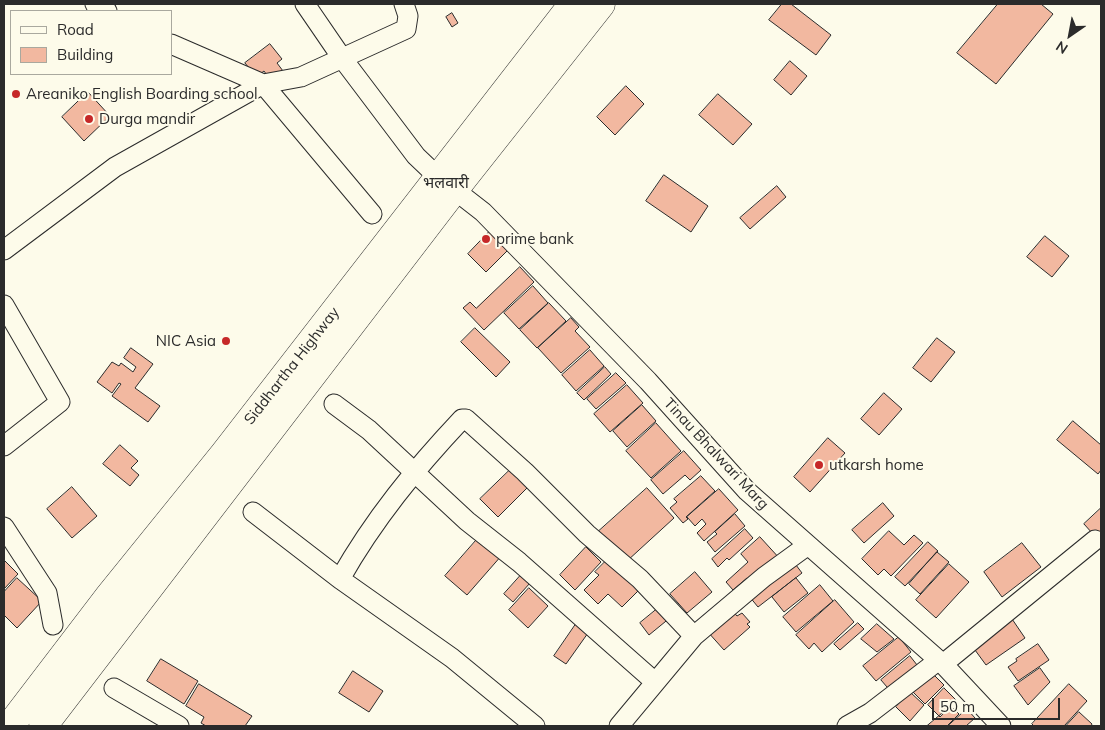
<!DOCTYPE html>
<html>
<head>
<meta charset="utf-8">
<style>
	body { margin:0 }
	#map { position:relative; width:1105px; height:730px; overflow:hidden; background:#fdfbea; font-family:Mulish,sans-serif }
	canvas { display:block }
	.frame { position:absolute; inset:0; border:5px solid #2b2b2b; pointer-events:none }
	.legend { position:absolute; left:10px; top:10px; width:162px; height:65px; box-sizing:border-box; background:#fdfbea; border:1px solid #a9a89e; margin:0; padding:6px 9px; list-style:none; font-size:15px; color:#2b2b2b }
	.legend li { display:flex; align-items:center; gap:10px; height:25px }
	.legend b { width:25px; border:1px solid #a9a89e }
	.north { position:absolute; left:1045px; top:10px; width:50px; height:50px; -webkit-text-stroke:4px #fdfbea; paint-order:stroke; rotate:213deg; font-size:14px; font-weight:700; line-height:20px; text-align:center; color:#2b2b2b }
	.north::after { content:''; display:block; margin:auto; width:18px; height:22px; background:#2b2b2b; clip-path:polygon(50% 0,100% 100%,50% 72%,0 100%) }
	.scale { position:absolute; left:932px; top:698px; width:128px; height:22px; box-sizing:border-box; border:2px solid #2b2b2b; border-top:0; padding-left:6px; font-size:15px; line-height:18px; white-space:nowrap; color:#2b2b2b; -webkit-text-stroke:4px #fdfbea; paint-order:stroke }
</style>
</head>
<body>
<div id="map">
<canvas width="1105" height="730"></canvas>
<div class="frame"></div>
<ul class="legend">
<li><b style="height:6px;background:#fdfbea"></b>Road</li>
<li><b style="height:14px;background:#f2b8a0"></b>Building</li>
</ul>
<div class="north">N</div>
<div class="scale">50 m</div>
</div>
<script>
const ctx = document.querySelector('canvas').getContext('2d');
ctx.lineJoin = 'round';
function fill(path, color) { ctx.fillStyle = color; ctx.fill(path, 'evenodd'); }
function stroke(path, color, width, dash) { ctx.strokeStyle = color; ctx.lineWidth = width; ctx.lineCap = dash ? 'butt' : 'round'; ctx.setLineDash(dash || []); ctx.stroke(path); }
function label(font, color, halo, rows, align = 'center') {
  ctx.font = font + ' Mulish,"Noto Sans Devanagari",sans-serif'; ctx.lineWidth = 4; ctx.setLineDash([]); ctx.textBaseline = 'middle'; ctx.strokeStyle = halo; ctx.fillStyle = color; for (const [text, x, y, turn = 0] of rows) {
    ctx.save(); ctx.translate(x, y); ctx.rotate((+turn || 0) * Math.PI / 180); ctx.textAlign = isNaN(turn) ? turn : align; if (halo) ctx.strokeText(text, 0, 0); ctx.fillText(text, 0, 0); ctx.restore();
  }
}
const building = new Path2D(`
	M782,4H791L831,35L816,55L769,20Z
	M998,4H1041L1053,14L996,84L957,53Z
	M452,13L458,23L452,27L446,17Z
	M270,44L282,59L277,63L283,71L271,81L264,71L256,77L245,63Z
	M790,61L807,76L791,95L774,80Z
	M626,86L644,104L615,135L597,117Z
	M88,92L110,116L84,141L62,117Z
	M718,94L752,124L733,145L699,115Z
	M664,175L708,206L691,232L646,201Z
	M777,186L786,197L750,229L740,218Z
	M491,230L510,248L486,272L468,254Z
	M1045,236L1069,256L1052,277L1027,257Z
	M520,267L534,282L484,330L463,308L470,302L476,308Z
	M533,286L548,303L519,329L504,313Z
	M549,303L566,321L537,348L520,330Z
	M571,318L579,327L575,331L590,347L561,373L538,348Z
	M475,328L510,362L496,377L461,342Z
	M937,338L955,352L931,382L913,368Z
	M131,348L153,364L135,388L160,406L148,422L112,396L121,384L119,383L112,393L97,382L112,362L119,366L121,363L133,372L136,367L124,358Z
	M590,350L604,366L576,391L562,375Z
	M605,367L611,374L584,400L577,393Z
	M616,373L626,383L596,409L587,399Z
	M627,385L643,403L610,432L594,414Z
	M884,393L902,409L879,435L861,419Z
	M642,405L656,421L627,447L613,431Z
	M1073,421L1101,445V470L1098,474L1057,440Z
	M656,423L681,451L651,478L626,451Z
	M828,438L845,453L810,492L794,477Z
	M120,445L138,461L131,468L139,475L130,486L103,464Z
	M684,451L701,470L690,480L685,475L663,494L651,480Z
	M511,469L529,486L498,517L480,499Z
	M701,476L715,491L686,517L688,519L683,523L670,508L677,502L674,499Z
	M72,487L97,516L72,538L47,509Z
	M647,488L674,518L627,561L599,531Z
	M719,489L738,510L704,541L697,533L706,524L702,519L695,526L687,517Z
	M883,503L894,516L864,543L852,530Z
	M1101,508V543L1084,524Z
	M735,514L745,526L715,552L707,542L717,534L715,532Z
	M745,529L753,538L729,560L727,558L718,567L712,559Z
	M889,531L904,545L914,535L923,543L891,576L884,569L878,575L862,559Z
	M480,536L502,555L467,595L445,576Z
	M760,537L781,560L753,585L747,578L733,590L726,582L748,562L741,554Z
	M928,542L938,551L905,586L895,577Z
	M1022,543L1041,567L1002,597L984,572Z
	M586,547L601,562L575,590L560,575Z
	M937,552L949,562L920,594L909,584Z
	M608,559L640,589L622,607L608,594L598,604L584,590L599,575L595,572Z
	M4,560L18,574L4,589Z
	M949,564L969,582L936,618L916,600Z
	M796,565L802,573L758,607L749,596Z
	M695,572L712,592L687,613L670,594Z
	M521,575L530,583L513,602L504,594Z
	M17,578L42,601L17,628L4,615V592Z
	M796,578L808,593L784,612L772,597Z
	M820,585L833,601L796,632L783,617Z
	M529,588L548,606L528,628L509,610Z
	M835,600L854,622L822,652L814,643L809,649L796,635Z
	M662,605L671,617L649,635L640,623Z
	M731,609L737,616L742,613L750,622L747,624L750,627L724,650L707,631Z
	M1010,616L1025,638L986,665L975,650Z
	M858,623L864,629L840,650L834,644Z
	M576,624L588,633L566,664L554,656Z
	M877,624L894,639L877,652L861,639Z
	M899,637L911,652L876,681L863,666Z
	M1038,644L1049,660L1018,681L1008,667L1017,661L1016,659Z
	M910,656L921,670L893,694L881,680Z
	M161,659L198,681L184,704L147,681Z
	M1040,668L1050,682L1028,705L1014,686Z
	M353,671L383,691L369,712L339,693Z
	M930,671L944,685L925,704L911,690Z
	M199,684L252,716L245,726H206L201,723L204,717L186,706Z
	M1069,684L1087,701L1064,726H1034L1032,724Z
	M944,688L956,700L940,717L928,705Z
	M910,692L924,705L910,721L896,707Z
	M951,706L959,714L947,726H927Z
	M967,709L975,718L966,726H948Z
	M1079,712L1092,724L1091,726H1066Z`);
const minor = new Path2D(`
	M95,4L107,11
	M305,4L342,58L416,156L438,177L483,212L648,381L747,491L943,664L1001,726
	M171,44L263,84L372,214
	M4,250L115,167L263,84L301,77L406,29L408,16L404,4
	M4,305L60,402L4,446
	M334,404L369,430L467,521L519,562L655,682
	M253,512L340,579L452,658L535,726
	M4,527L47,593L53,625
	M340,579C374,519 415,469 462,419H466L525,472L587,534L640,579L694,636
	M943,664L1095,540
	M114,688L179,726
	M619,726L694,636L764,577L808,545
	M847,726L870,713L939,660`);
const highway = new Path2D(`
	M10,726L110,595L224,454L573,4
	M43,726L454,190L601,4`);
const markers = [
	[16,94,5,"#c62828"],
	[89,119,5,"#c62828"],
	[486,239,5,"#c62828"],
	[226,341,5,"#c62828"],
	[819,465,5,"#c62828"]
];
const poiNames = [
	["Areaniko English Boarding school",26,94],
	["Durga mandir",99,119],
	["prime bank",496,239],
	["NIC Asia",216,341,"right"],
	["utkarsh home",829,465]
];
const streetNames = [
	["Siddhartha Highway",292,366,-52],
	["Tinau Bhalwari Marg",716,454,47]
];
const neighbourhoodNames = [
	["भलवारी",446,183]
];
fill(building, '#f2b8a0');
stroke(building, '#2b2b2b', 1);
stroke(minor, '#2b2b2b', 21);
stroke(highway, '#2b2b2b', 29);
stroke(minor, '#fdfbea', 19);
stroke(highway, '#fdfbea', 28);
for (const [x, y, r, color] of markers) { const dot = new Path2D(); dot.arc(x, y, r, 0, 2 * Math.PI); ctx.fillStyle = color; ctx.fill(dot); stroke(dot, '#fdfbea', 2); }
label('15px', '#2b2b2b', '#fdfbea', poiNames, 'left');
label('15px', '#2b2b2b', '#fdfbea', streetNames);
label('16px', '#2b2b2b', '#fdfbea', neighbourhoodNames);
</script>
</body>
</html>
